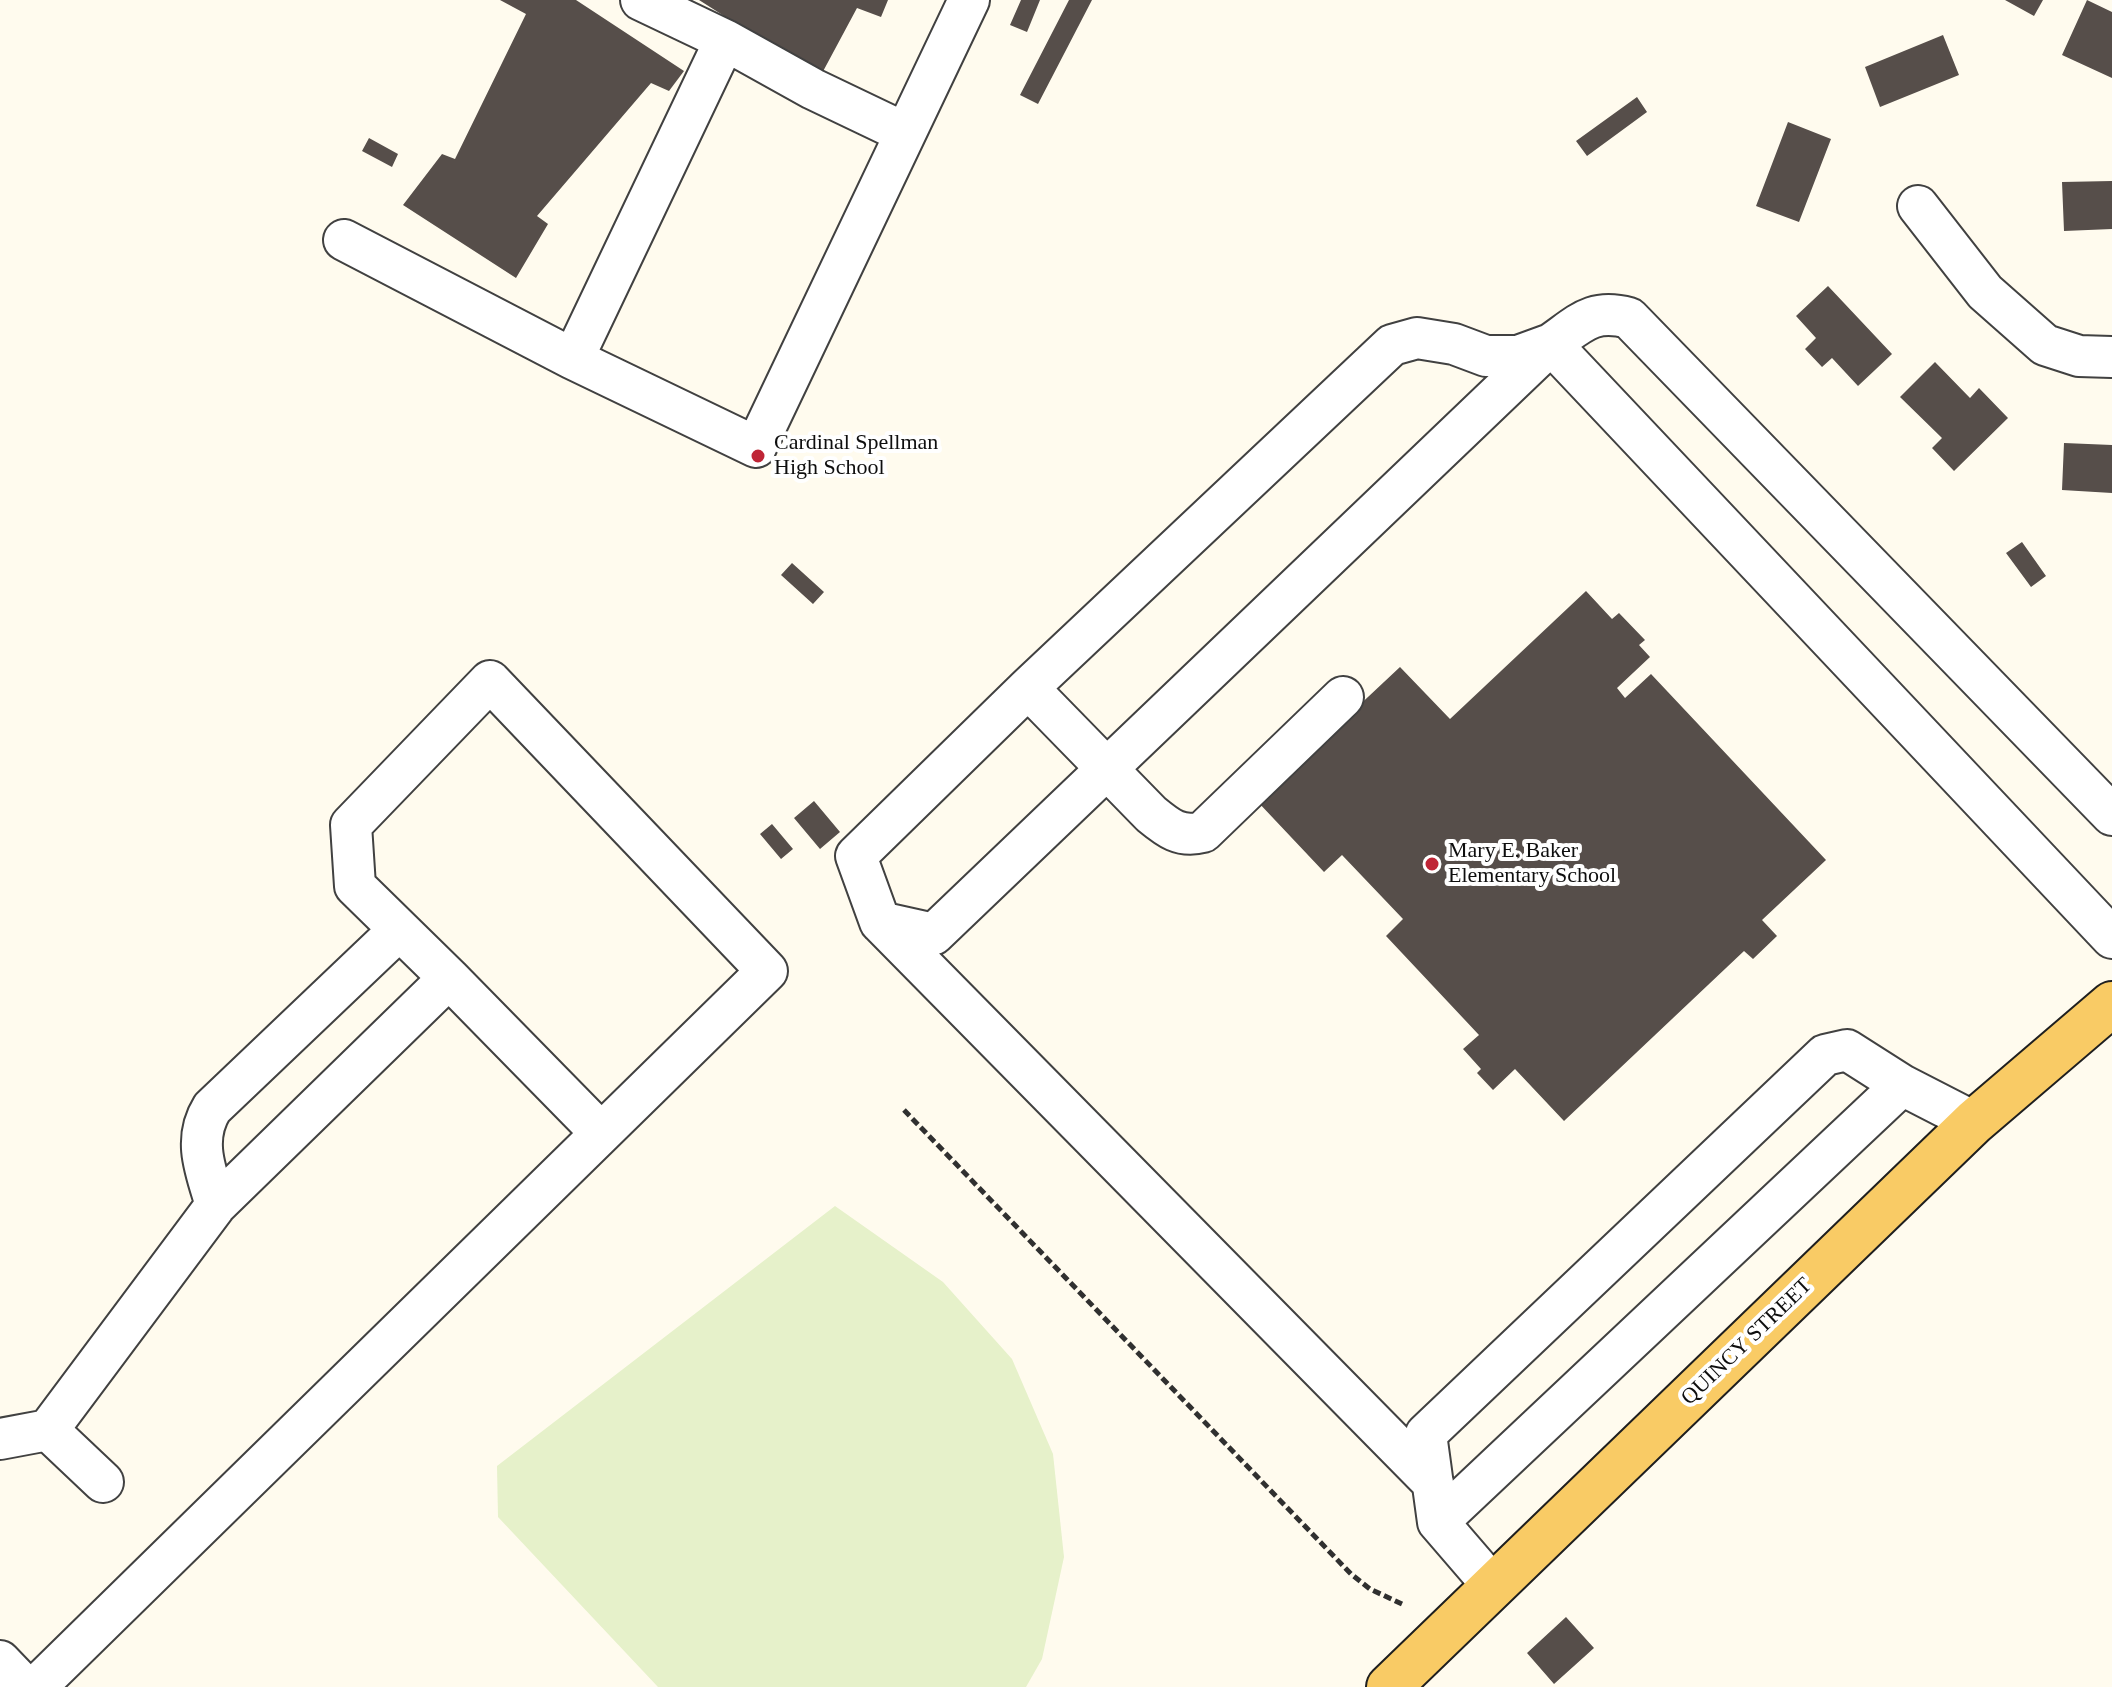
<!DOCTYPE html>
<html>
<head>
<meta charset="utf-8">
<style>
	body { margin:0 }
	canvas { display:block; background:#fffbee }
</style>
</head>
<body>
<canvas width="2112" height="1687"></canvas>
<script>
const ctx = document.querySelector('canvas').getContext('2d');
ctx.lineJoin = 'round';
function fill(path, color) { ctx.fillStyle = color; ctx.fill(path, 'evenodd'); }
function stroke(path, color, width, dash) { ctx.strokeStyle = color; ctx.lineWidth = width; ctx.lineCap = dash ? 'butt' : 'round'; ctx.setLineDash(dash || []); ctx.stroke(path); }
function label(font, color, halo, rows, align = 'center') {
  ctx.font = font + ' Georgia,serif'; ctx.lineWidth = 8; ctx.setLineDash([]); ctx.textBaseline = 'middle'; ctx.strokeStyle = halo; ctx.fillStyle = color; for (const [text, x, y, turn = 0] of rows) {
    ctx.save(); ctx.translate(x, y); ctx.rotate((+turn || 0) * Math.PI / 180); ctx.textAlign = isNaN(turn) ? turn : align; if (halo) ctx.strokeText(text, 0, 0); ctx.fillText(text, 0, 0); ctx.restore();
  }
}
const pitch = new Path2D(`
	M835,1206L943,1282L1012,1359L1053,1454L1064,1557L1042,1659L1026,1687H658L498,1517L497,1466Z`);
const building = new Path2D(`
	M500,0H576L684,71L669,91L651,83L537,216L548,224L516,278L403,205L442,154L455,159L526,14Z
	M699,0H888L881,17L857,8L820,77Z
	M1021,0H1040L1027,32L1010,25Z
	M1069,0H1092L1038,104L1020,95Z
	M2005,0H2043L2034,16Z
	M2087,0L2112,12V78L2062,55Z
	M1943,35L1959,75L1880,107L1865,67Z
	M1637,97L1647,112L1587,156L1576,141Z
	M1788,122L1831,139L1799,222L1756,206Z
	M369,138L398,154L392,167L362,151Z
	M2112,181V229L2064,231L2062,182Z
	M1828,286L1892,354L1858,386L1832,358L1822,367L1805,349L1816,338L1796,316Z
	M1935,362L1970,398L1979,388L2008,418L1954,471L1932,448L1942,438L1900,397Z
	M2064,443L2112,445V493L2062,490Z
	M2022,542L2046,576L2031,587L2006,553Z
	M792,563L824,592L813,604L781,575Z
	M1586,591L1612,619L1619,613L1645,640L1639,645L1650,657L1617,688L1625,698L1651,674L1826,860L1762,920L1777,936L1753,959L1744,951L1564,1121L1515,1069L1493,1090L1477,1073L1481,1069L1463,1049L1479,1035L1386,936L1403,919L1342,855L1324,872L1257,801L1400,667L1450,719Z
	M814,801L840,832L820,849L794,818Z
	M772,824L793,849L781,859L760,834Z
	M1566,1617L1594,1648L1554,1684L1527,1653Z`);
const path = new Path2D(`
	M904,1110L1351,1574L1370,1589L1402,1604`);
const minor = new Path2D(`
	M641,0L725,40L573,359L756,447L969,0
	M725,40L813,89L905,133
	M1918,206L1985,292L2045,345L2079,356L2112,357
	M344,240L573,359
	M1551,344L1518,356H1486L1454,344L1417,338L1392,345L1028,688L856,856L880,922L934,934L1551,344C1580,324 1592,308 1629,318L2112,815
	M1551,344L2112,938
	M1028,688L1151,814C1168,828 1180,838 1203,832L1343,697
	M880,922L1433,1483
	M449,978L601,1133
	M216,1205C206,1172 192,1140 212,1108L399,930
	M48,1430L103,1482
	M0,1439L48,1430L216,1205L449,978L355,886L351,825L490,681L767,971L36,1687
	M1438,1522L1902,1085
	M1494,1587L1438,1522L1426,1434L1825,1055L1847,1050L1902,1085L1974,1122
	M0,1661L25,1687`);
const major = new Path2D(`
	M1389,1687L1974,1122L2112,1004`);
const markers = [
	[758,456,8,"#bf2536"],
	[1432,864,8,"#bf2536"]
];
const poiNames = [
	["Cardinal Spellman",774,443],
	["High School",774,468],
	["Mary E. Baker",1448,851],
	["Elementary School",1448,876]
];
const streetNames = [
	["QUINCY STREET",1747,1342,-44]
];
fill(pitch, '#e6f1ca');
fill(building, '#564e4a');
stroke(minor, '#414141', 44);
stroke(major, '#1f1f1f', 48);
stroke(path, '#303030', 5, [8, 4]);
stroke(minor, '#fff', 40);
stroke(major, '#f9cb65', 44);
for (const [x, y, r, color] of markers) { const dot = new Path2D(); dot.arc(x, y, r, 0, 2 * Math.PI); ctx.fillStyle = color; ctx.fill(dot); stroke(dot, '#fff', 3); }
label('22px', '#0e0e0e', '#fff', poiNames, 'left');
label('22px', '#0e0e0e', '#fff', streetNames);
</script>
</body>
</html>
